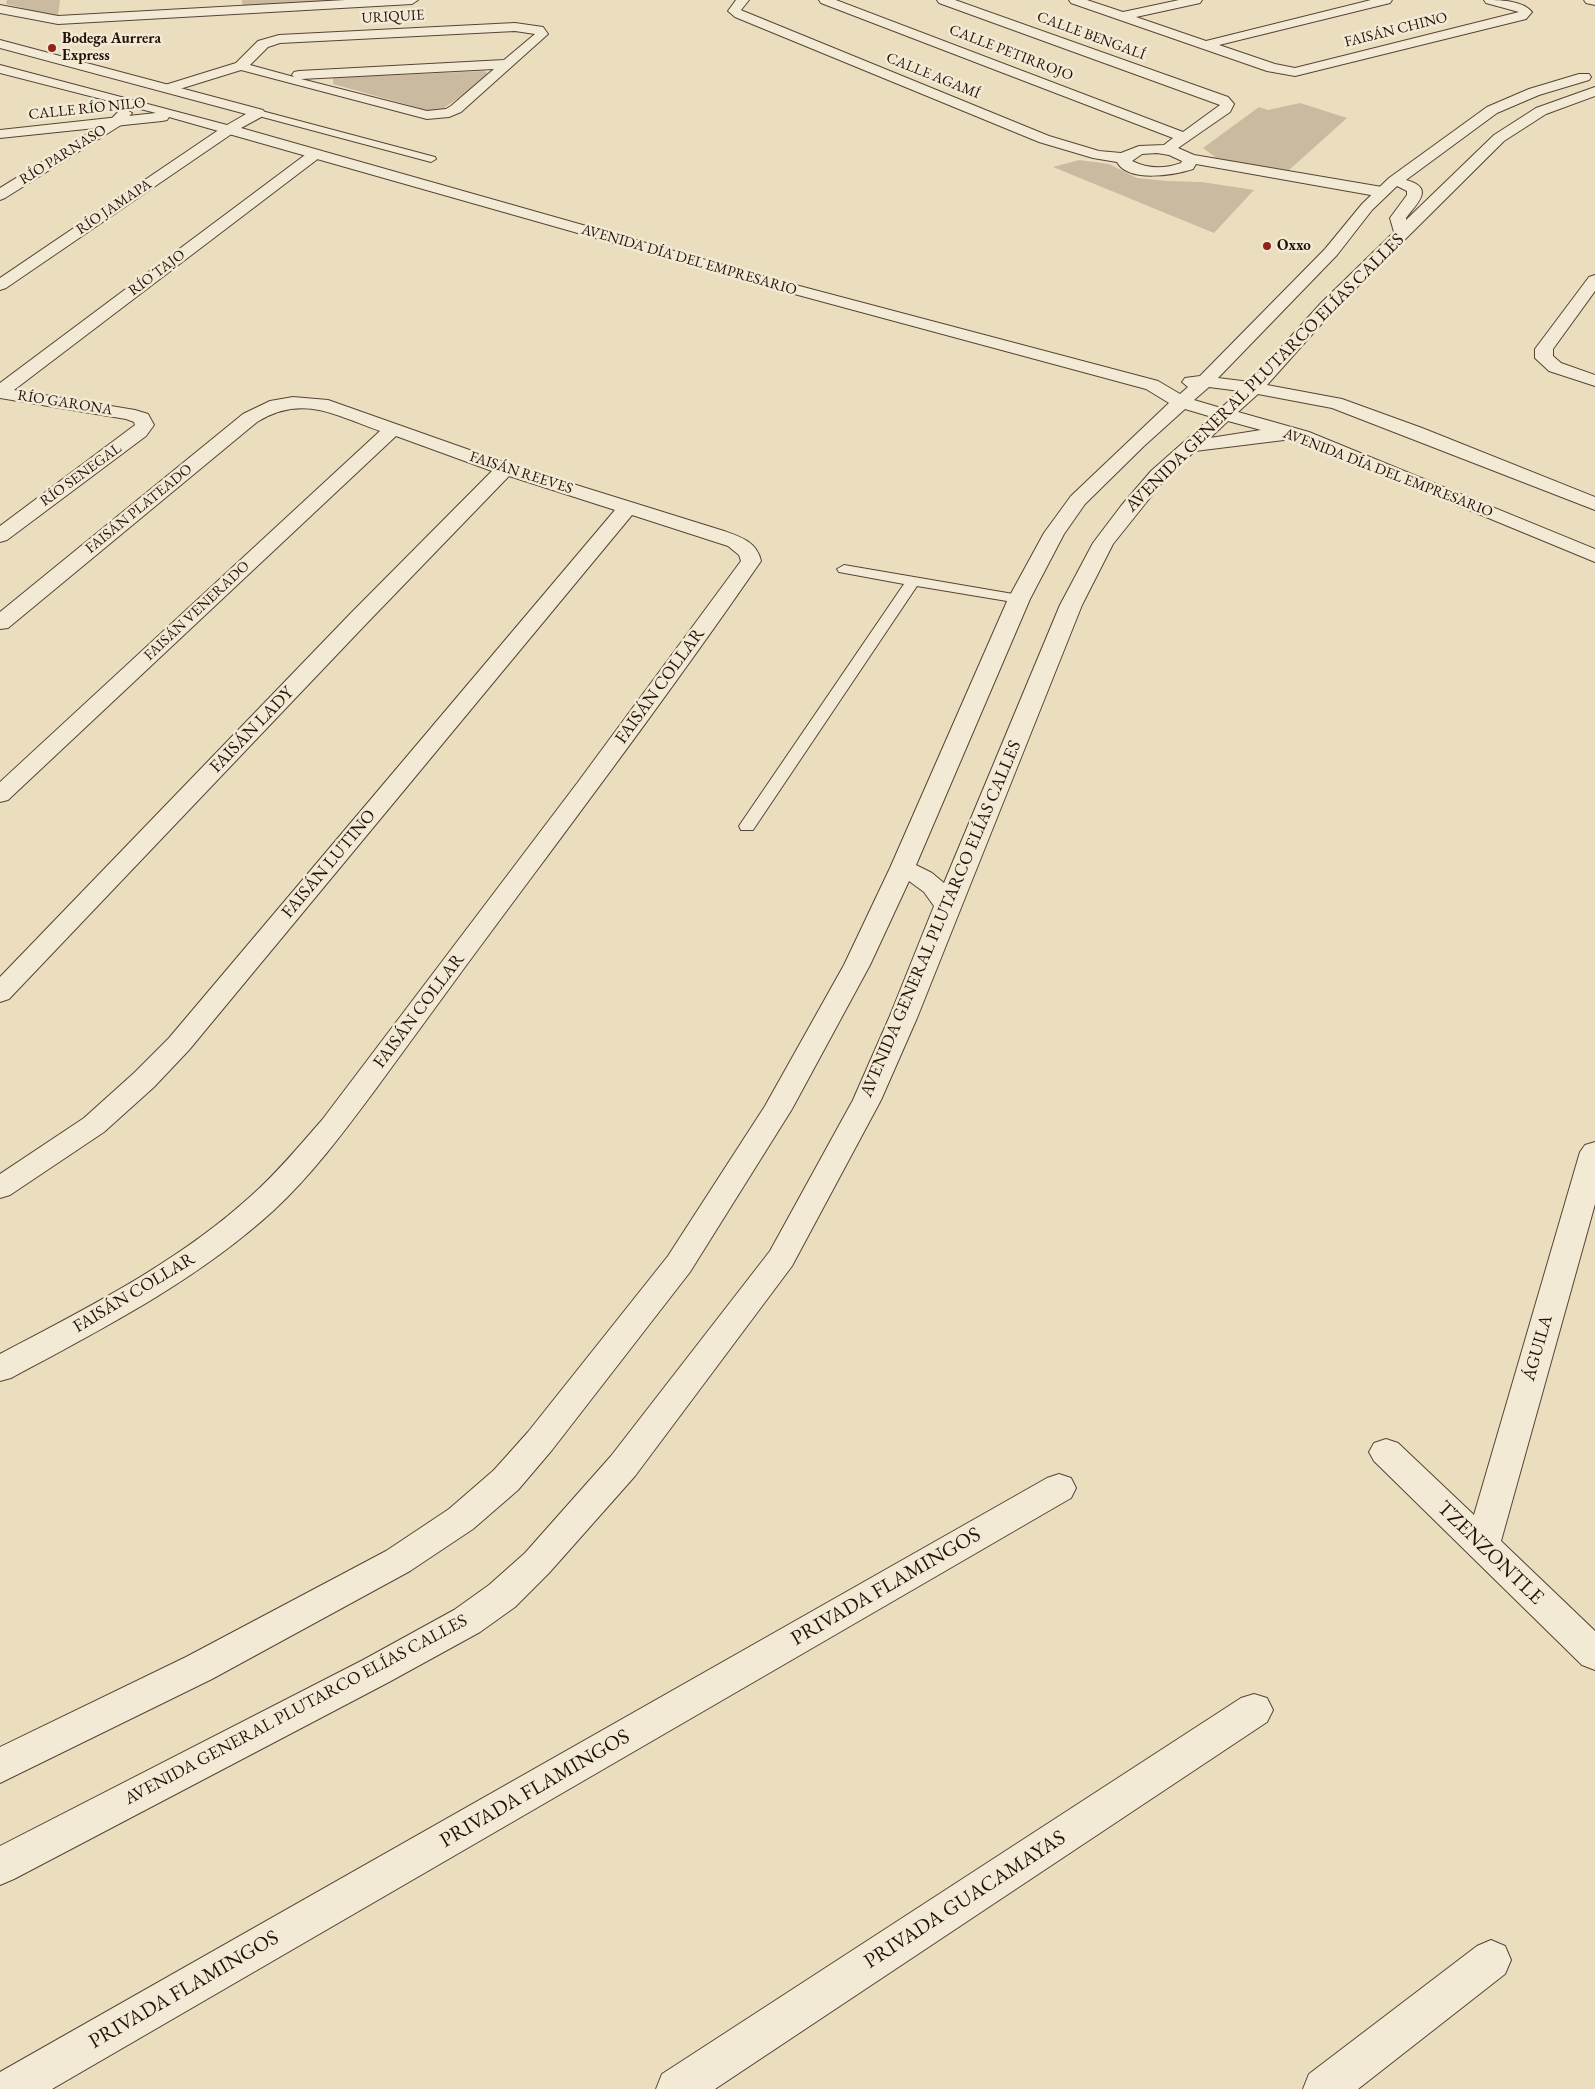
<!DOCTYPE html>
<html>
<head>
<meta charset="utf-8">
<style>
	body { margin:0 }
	canvas { display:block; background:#ebdebf }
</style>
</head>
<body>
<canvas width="1595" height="2089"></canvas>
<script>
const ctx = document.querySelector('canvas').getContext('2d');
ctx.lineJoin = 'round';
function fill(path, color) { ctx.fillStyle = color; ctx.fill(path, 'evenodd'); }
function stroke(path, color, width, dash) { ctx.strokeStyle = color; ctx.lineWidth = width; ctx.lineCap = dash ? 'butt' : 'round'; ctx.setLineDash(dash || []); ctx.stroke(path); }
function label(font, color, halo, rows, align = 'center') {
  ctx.font = font + ' "EB Garamond",serif'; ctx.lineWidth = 5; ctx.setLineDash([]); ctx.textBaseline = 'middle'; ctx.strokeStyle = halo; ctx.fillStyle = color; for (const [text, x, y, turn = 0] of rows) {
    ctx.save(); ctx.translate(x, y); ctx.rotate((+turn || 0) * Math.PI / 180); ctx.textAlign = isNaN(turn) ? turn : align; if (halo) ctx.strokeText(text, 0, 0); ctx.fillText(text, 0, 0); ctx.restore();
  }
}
const green = new Path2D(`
	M7,0H60L58,17L6,4Z
	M242,0H351L243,7Z
	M484,71L491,75L437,113L333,84V78Z
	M1300,103L1347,118L1289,170L1219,160L1203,148L1259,107L1268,110Z
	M1079,160L1109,164L1137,178L1167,181L1202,182L1254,190L1214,233L1053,167Z`);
const service = new Path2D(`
	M258,110L435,157L436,159L431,162L255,115V111Z
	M844,565L1019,595L1024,596L1026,599L1024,602L1019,603L917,586L753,830H741L739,826L904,584L839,572L837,569Z`);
const minor = new Path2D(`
	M346,0H418L412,4L58,24L0,13V5L58,16Z
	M736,0H749L741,10L743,11L1049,136L1099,151L1121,153L1139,146L1164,145L1173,138L821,3L819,0H836L1183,132L1220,105L939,3L937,0H955L1228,97L1234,104L1230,112L1178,148L1194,155L1382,187L1387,189L1390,192L1387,195L1382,197L1196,164L1193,169C1175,175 1128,183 1117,162L1093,158L1039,142L735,17L728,11ZM1157,153L1169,155L1182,161L1181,163C1165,169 1148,169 1132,161L1142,154Z
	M1069,0H1087L1123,12L1179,0H1202L1200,3L1136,17L1206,41L1371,0H1392L1390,3L1219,45L1275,64L1295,68L1519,12L1486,3L1484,0C1499,0 1522,0 1532,12L1526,19L1295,76L1267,71L1071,3Z
	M1584,0H1595V5L1586,3Z
	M515,23L543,27L548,34L461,112L449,117L427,119L241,70L170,92L163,88L165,85L236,63L258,41L279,35ZM515,31L535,34L504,60L299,71L294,72L292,75L294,77L250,65L268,47L280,43ZM494,69L451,106L446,109L427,111L301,79Z
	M125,109L132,113L121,125L5,198L0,200V188L111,119L120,110Z
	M228,126L233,127L235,130L233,133L6,288L0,290V278L223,127Z
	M314,151L319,152L321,155L319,158L14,390L135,410L148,414L154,425L146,436L7,540L0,542V526L135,425L134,422L126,419L0,398V383L309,152Z
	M1595,275V291L1553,349V356L1561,363L1595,375V386L1549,371L1535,358V349L1589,277Z
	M293,397L328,400L512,465L724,531C741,537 757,542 761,561C666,699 564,833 465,967C436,1007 407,1046 378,1086C346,1129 313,1174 273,1211C196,1281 102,1329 11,1378L0,1381V1354C87,1308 179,1262 252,1195C278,1172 299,1146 322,1120L578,782L741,561L739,555L728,546L632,515L189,1050L154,1087L104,1132L10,1195L0,1198V1174L84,1118L134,1073L169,1038L615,510L509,476L367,623L9,999L0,1002V977L351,613L492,471L396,436L8,800L0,802V782L380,431C334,415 303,394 257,422L8,628L0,629V612L243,414L270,401Z
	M1595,1142V1204L1501,1541L1595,1631V1670L1582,1665L1374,1461L1369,1452L1374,1443L1386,1439L1398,1443L1474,1515L1580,1152L1585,1145Z
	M1059,1474L1071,1478L1076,1488L1071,1498L52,2089H0V2072L1047,1478Z
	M1254,1694L1267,1698L1273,1710L1267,1722L715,2089H656L662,2074L1241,1698Z
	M1491,1940L1505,1946L1511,1960L1505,1974L1358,2089H1303L1309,2074L1477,1946Z`);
const tertiary = new Path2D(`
	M0,40L263,110L265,113L263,116L241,128L773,279L1158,381L1180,394L1188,387L1182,382L1185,378L1200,376L1325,249L1362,204L1389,178L1487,107L1529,89L1579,74H1589L1591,77L1589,80L1539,95L1497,113L1406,180C1435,188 1418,202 1406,218V220L1494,135L1536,108L1595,87V96L1546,114L1504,141L1333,311L1267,385L1342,399L1422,428L1595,497V510L1332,408L1258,394L1238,412L1309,432L1595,549V562L1360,465L1286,437L1284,440L1195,451L1165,479L1113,544L1082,605L917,1018L881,1100L792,1266L635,1476L549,1573L515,1607L480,1632L389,1682L14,1879L0,1885V1846L363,1660L454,1610L489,1585L525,1553L611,1456L770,1251L853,1100L889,1018L934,906L924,892L909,881L870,965L792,1109L690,1272L552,1450L518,1490L473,1529L410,1571L212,1679L0,1783V1747L186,1657L386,1551L449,1509L494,1470L528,1432L668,1256L765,1106L844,965L890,868L1008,599L1044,533L1071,496L1169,403L1146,389L761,285L169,117L167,120L162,121L0,138V130L156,113L0,73V65L227,125L246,114L0,48ZM1397,186L1407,191V195L1390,218L1394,232L1321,303L1250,382L1218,378L1337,255L1372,210ZM1209,387L1240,391L1221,408L1194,400ZM1185,409L1212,417L1151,471L1121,506L1093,543L1060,605L944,883L932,873L916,865L1030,599L1064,534L1085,504L1144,446ZM1228,421L1261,430L1210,438Z`);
const markers = [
	[52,48,5,"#8f2418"],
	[1267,246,5,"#8f2418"]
];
const farStreetnames = [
	["URIQUIE",393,17,-3],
	["FAISÁN CHINO",1396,30,-14],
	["CALLE BENGALÍ",1091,36,20],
	["CALLE PETIRROJO",1011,53,21],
	["CALLE AGAMÍ",933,76,22],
	["CALLE RÍO NILO",87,109,-6],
	["RÍO PARNASO",63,155,-32],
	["RÍO JAMAPA",114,207,-34],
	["AVENIDA DÍA DEL EMPRESARIO",689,260,16],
	["RÍO TAJO",157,273,-37],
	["RÍO GARONA",65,403,9],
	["FAISÁN REEVES",521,473,18],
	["AVENIDA DÍA DEL EMPRESARIO",1388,473,21],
	["RÍO SENEGAL",81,475,-36],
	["FAISÁN PLATEADO",139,509,-39],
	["FAISÁN VENERADO",197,611,-43]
];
const farPoinames = [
	["Bodega Aurrera",62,39],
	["Express",62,56],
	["Oxxo",1277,246]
];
const streetNames = [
	["AVENIDA GENERAL PLUTARCO ELÍAS CALLES",1265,373,-45],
	["FAISÁN COLLAR",660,686,-54],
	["FAISÁN LADY",252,730,-46],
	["FAISÁN LUTINO",329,864,-50],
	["AVENIDA GENERAL PLUTARCO ELÍAS CALLES",941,919,-67],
	["FAISÁN COLLAR",419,1011,-53],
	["FAISÁN COLLAR",134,1293,-31],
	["ÁGUILA",1538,1348,-74],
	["AVENIDA GENERAL PLUTARCO ELÍAS CALLES",296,1710,-28]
];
const nearStreetnames = [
	["TZENZONTLE",1490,1553,44],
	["PRIVADA FLAMINGOS",886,1587,-30],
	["PRIVADA FLAMINGOS",535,1789,-30],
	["PRIVADA GUACAMAYAS",965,1900,-33],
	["PRIVADA FLAMINGOS",184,1990,-30]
];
fill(green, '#cabba0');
stroke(service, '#574436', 2);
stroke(minor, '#574436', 2);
stroke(tertiary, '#574436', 2);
fill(service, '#f2ead5');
fill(minor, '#f2ead5');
fill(tertiary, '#f2ead5');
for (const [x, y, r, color] of markers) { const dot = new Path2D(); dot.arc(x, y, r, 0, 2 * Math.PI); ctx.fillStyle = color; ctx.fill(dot); stroke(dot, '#f2ead5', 2); }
label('15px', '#261108', '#f2ead5', farStreetnames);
label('bold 15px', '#261108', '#f2ead5', farPoinames, 'left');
label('18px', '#261108', '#f2ead5', streetNames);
label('21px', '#261108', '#f2ead5', nearStreetnames);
</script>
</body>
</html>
